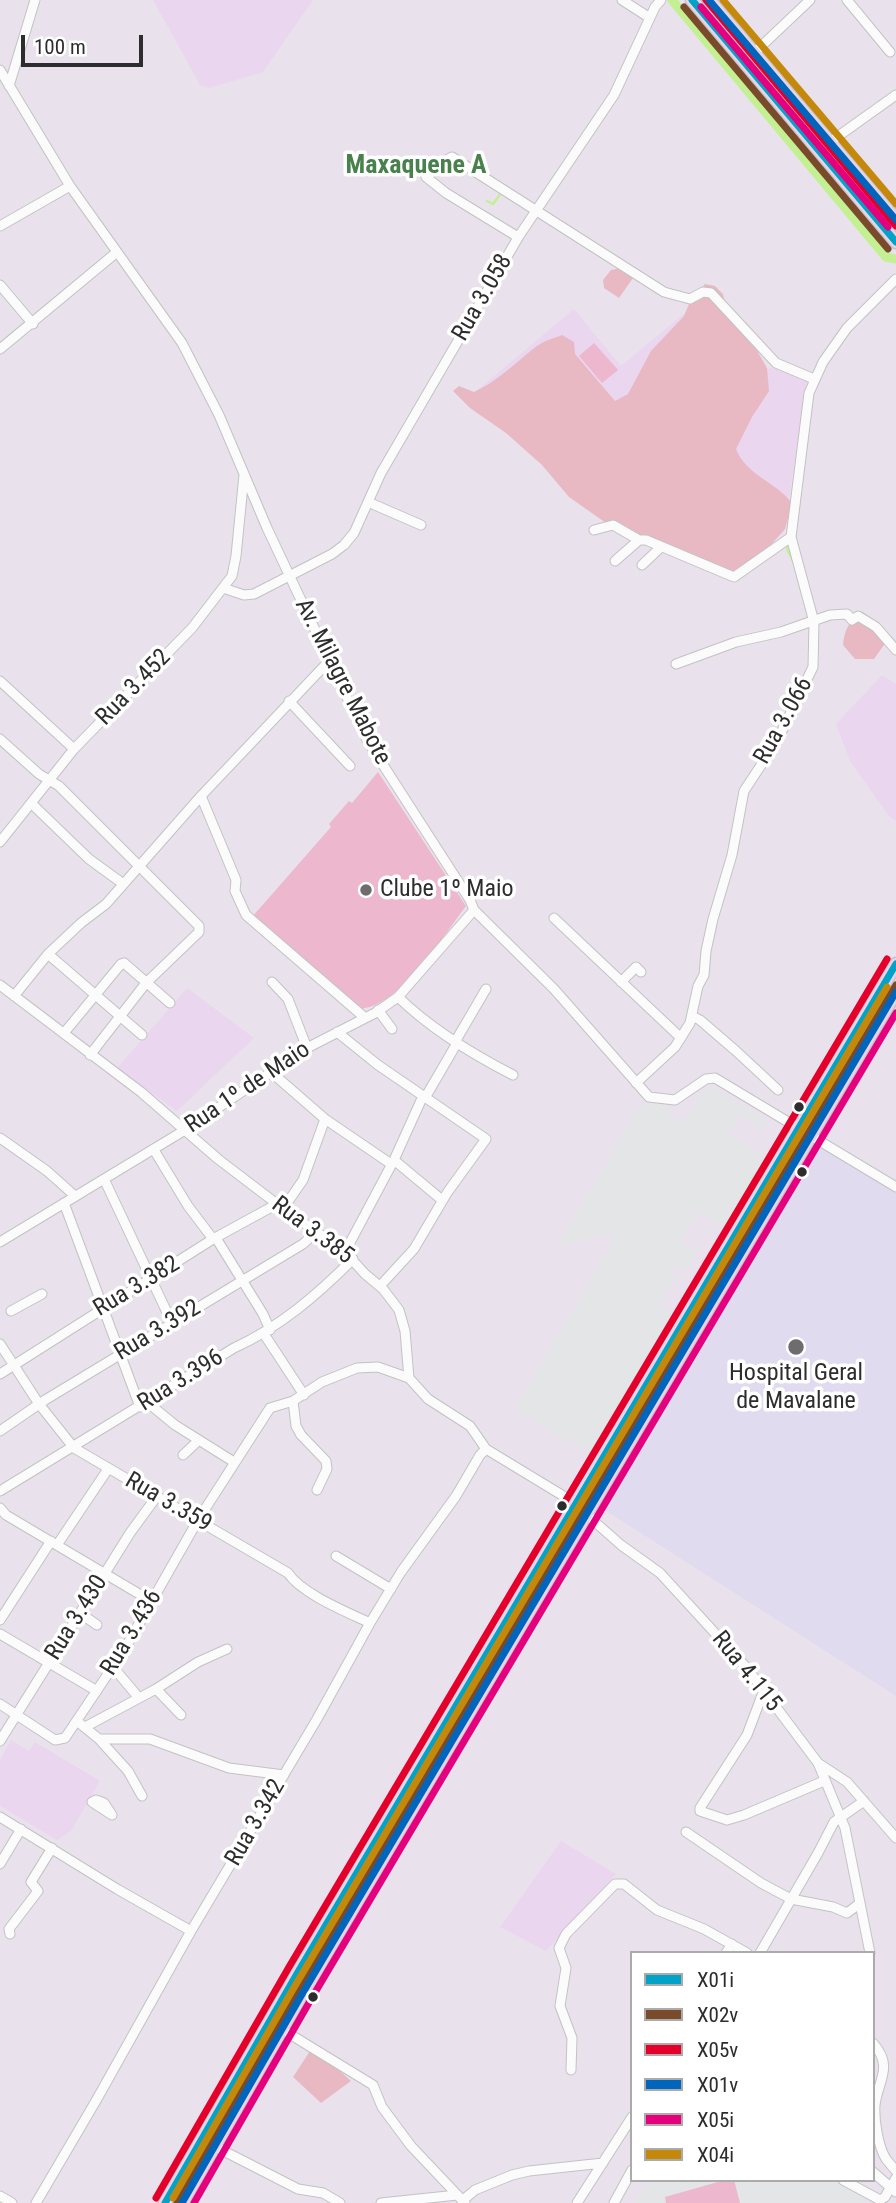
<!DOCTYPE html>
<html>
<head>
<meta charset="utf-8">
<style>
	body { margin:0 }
	#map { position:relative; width:896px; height:2203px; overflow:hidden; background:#e9e2ec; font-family:"Roboto Condensed",sans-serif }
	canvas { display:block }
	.legend { position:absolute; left:630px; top:1951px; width:245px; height:231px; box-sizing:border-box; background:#fff; border:2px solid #ababab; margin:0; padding:9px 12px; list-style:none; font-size:21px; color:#2d2d2d }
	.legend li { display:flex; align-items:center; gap:14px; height:35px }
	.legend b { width:35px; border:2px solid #ababab }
	.scale { position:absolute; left:21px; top:35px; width:122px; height:32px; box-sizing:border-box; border:4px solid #2d2d2d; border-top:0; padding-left:9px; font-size:21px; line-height:24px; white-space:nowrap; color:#2d2d2d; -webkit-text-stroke:5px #fff; paint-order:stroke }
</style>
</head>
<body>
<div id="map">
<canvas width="896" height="2203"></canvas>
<ul class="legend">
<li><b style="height:9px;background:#02a3c6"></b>X01i</li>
<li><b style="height:9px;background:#7a4b2a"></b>X02v</li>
<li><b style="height:9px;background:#e4002b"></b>X05v</li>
<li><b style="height:9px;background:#0065bd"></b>X01v</li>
<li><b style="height:9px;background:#e5007d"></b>X05i</li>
<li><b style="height:9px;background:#c4880b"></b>X04i</li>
</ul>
<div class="scale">100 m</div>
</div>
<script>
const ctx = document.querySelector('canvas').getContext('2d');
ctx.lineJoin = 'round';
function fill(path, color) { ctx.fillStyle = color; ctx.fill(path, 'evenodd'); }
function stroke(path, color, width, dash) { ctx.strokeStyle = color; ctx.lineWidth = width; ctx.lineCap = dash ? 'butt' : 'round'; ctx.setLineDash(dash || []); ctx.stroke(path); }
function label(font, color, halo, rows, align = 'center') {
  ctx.font = font + ' "Roboto Condensed",sans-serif'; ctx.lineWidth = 7; ctx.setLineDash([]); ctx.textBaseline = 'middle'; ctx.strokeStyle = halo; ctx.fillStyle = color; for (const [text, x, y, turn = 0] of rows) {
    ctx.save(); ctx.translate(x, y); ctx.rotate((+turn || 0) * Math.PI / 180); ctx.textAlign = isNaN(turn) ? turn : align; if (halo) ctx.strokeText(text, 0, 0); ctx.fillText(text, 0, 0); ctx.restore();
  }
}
const industrial = new Path2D(`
	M708,1085L768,1120L762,1129L739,1116L728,1135L750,1149L768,1156L726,1227L697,1211L680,1242L697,1253L686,1270L676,1264L670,1274L675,1277L658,1305L674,1315L592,1454L515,1409L615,1239L606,1235L558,1246L642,1103L669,1105L667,1109L669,1114L684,1122Z
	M649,2180H836L863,2196L866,2203H635Z`);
const education = new Path2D(`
	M153,0H313L263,72L209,88L200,85Z
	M705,296L768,369L775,367L807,378L784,532L732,573L469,397L574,309L621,366Z
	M882,675L896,684V821L889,816L850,761L836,724Z
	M187,988L254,1038L177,1111L117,1068Z
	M11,1740L29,1751L35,1742L100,1781L71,1831L57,1840L0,1806V1760Z
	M561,1841L616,1874L546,1951L500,1927Z`);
const medical = new Path2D(`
	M821,1140L896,1187V1696L600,1507Z`);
const green = new Path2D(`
	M621,268L633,278L619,298L604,288L603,280L611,270Z
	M705,284L715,286L723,294L727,313L751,340L767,368L769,391L752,417L736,449C746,475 776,482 792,503L785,529L754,564L730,576L606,523L569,497L542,465L506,433L470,408L453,391L459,386L474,392C498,381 516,362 537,346C544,341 554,338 562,335L574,342L575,354L615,401L628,394L651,351L684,316L689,304Z
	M863,612L875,621L889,638L874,659H855L843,645C845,628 849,621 863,612Z
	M310,2051L331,2063L351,2081L321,2103L293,2077Z`);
const pitch = new Path2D(`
	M594,343L618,370L602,383L579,356Z
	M378,772L466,906C443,936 400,1007 359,1009L252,917L331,827L329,824L349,801L352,803Z
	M725,2180H734L740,2203H666L665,2197Z`);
const stream = new Path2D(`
	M487,201L493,204L501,193
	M788,544L787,549L794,563`);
const canal = new Path2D(`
	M672,0L886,257L896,259`);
const minor = new Path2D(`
	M622,0L650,18
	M847,0L890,52
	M754,53L810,0
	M0,70L70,186L182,343L219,415L267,528L367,740L470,900L474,910L554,989L649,1097L675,1100L706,1079L715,1078L896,1187
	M9,86L35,0
	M830,142L896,95
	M0,226L70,186
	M518,237L446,193L426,177L445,161L452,157L664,292L690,299L703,292L711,293L776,363L814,379
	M0,285L33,324
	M0,349L117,252
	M368,502L421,525
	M594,530L613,525L639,540H646L734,577L791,537
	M615,561L639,540
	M642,565L661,547
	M223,588L244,595L254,594L332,554L344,545L354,533L381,473L519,236L614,95L655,7L661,0
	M676,664L736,642L781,632L830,615L847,614L852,620L858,616L876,627L896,650
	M0,681L74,749
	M289,701L350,766
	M0,739L39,774L59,786L199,926V932L146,983L90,1055
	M201,796L236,880L235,891L246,915L364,1017
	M31,803L89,859L122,883
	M0,842L74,749L192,628L232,576L236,556L244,475
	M554,918L681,1038
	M48,954L142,1035
	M272,982L288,999L307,1048
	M621,982L636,967L641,972
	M0,985L141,1092L218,1159L277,1204L345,1252L365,1274L383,1289L399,1310L405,1331L409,1378L428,1399L470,1426L486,1449L575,1503
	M14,996L48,954L81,923L106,904L201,796L329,661
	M398,997C432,1030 472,1054 513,1075
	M378,1010L392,1029
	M692,1016L700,1020L736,1051L778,1090
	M337,1032L378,1065L486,1139L447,1193L414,1249L380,1286
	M64,1033L121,964L124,963L170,1003
	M455,1042L486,989
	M271,1072L325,1119L391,1164
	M636,1083L675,1047L690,1023L698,986L704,975L706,951L713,919L732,855L744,791L777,741L813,667L814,622L791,537L809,393L823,362L847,328L896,279
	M425,1098L457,1043
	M0,1138L47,1171L75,1196
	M154,1150L188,1206L213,1239
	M394,1160L442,1200
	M104,1179L172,1323
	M64,1203L140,1407
	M283,1209L303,1180L325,1119
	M216,1238L263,1314L270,1330
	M0,1242L185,1130L307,1048L375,1013L398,997L474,910
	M345,1252L394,1160L423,1096
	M11,1311L42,1294
	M264,1334L304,1395
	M0,1344L39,1404L74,1448L288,1573C302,1594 347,1612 370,1623
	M0,1374L213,1239L277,1204
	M293,1401L296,1426L301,1435L326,1461L327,1469L317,1490
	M147,1402L175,1425L234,1462
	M0,1431L45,1400L303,1244L316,1232
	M183,1455L199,1440
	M0,1491L234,1348C280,1327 317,1295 353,1259
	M0,1508L6,1515L151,1601
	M587,1515L621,1545L660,1573L746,1667L818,1763L847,1782L896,1838
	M57,1545L108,1469
	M336,1556L391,1589
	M80,1613L97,1625
	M0,1620L51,1541
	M0,1634L97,1691
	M113,1667L139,1698
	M156,1689L181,1715
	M764,1690L747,1735L700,1808V1811L727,1820L744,1815L824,1781
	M0,1704L55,1740L65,1738L124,1650L198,1520L270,1408L293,1401L322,1382L357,1368L378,1367L409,1378
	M78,1722L99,1739H150L229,1768L284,1775
	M85,1727L156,1689L198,1662L227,1649
	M99,1739L128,1771L142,1796
	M0,1741L130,1533L157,1496
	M818,1763L845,1828L870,1953
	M96,1800L104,1803L112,1815L92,1802Z
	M0,1817L117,1889L191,1931
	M686,1832L761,1883L791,1899L833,1907L847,1913L859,1904
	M0,1864L21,1829
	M10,1934L9,1929L38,1891L31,1882L52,1848
	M726,1953L732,1944
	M760,1953L818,1853L834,1822L864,1801
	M283,2030L373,2085L382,2107L411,2146L465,2203
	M873,2043C894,2067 878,2080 875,2105C874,2120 878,2146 886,2159C889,2163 893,2167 896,2171
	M571,2070L572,2038L560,2006L566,1968L559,1948L566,1934L615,1884H624L657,1910L704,1929L747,1953
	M214,2146L298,2189L323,2193L340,2203
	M873,2172L896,2192
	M843,2180L880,2200L885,2197L896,2178
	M0,2196L12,2203
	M462,2201L475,2190L512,2175L529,2171L603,2163
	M36,2203L97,2099L191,1931L317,1719L370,1623L401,1572L456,1496L480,1455L486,1449
	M381,2203L457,2195
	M577,2203L632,2117
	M614,2203L632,2170`);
const major = new Path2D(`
	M692,0L896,242
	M709,0L896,220
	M165,2203L298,1972L575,1503L896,964
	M182,2203L301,1996L896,992`);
const bus1 = new Path2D(`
	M692,0L896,242
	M165,2203L298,1972L896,964`);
const bus2 = new Path2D(`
	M684,7L888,249
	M177,2203L307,1977L896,985`);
const bus3 = new Path2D(`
	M706,0L896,226
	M156,2198L289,1967L887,959`);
const bus4 = new Path2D(`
	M709,0L896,220
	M182,2203L301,1996L896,992`);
const bus5 = new Path2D(`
	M701,7L888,227
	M194,2203L310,2001L896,1013`);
const bus6 = new Path2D(`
	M723,0L896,204
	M173,2198L292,1991L887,987`);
const markers = [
	[366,890,7,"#6f6c70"],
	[799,1107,6,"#2d2d2d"],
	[802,1172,6,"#2d2d2d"],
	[796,1347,9,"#6f6c70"],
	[562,1506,6,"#2d2d2d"],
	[313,1997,6,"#2d2d2d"]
];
const streetNames = [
	["Rua 3.058",483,298,-60],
	["Av. Milagre Mabote",342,682,63],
	["Rua 3.452",134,688,-46],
	["Rua 3.066",784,721,-61],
	["Rua 1º de Maio",248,1088,-34],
	["Rua 3.385",312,1231,37],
	["Rua 3.382",137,1287,-31],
	["Rua 3.392",158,1331,-31],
	["Rua 3.396",181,1381,-32],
	["Rua 3.359",168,1503,30],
	["Rua 3.430",77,1618,-58],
	["Rua 3.436",132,1633,-59],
	["Rua 4.115",746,1672,51],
	["Rua 3.342",256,1823,-60]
];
const poiNames = [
	["Clube 1º Maio",380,890],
	["Hospital Geral",796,1374,"center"],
	["de Mavalane",796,1402,"center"]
];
const neighbourhoodNames = [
	["Maxaquene A",416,166]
];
fill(industrial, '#e4e5e7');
fill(education, '#ebd6ef');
fill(medical, '#e0dbee');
fill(green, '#e8b9c3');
fill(pitch, '#edb7cd');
stroke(stream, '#c3f092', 2.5);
stroke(canal, '#c3f092', 9);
stroke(minor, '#c2c2c3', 11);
stroke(major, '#c5c3c6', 15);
stroke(minor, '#fcfbfc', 9);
stroke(major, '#e8d4e9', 12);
stroke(bus1, '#02a3c6', 7);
stroke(bus2, '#7a4b2a', 7);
stroke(bus3, '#e4002b', 7);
stroke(bus4, '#0065bd', 7);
stroke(bus5, '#e5007d', 7);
stroke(bus6, '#c4880b', 7);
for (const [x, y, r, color] of markers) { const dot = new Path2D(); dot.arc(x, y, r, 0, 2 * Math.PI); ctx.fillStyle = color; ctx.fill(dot); stroke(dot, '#fff', 2.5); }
label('24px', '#2d2d2d', '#fff', streetNames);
label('24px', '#2d2d2d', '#fff', poiNames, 'left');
label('bold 26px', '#49814c', '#fff', neighbourhoodNames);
</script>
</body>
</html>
